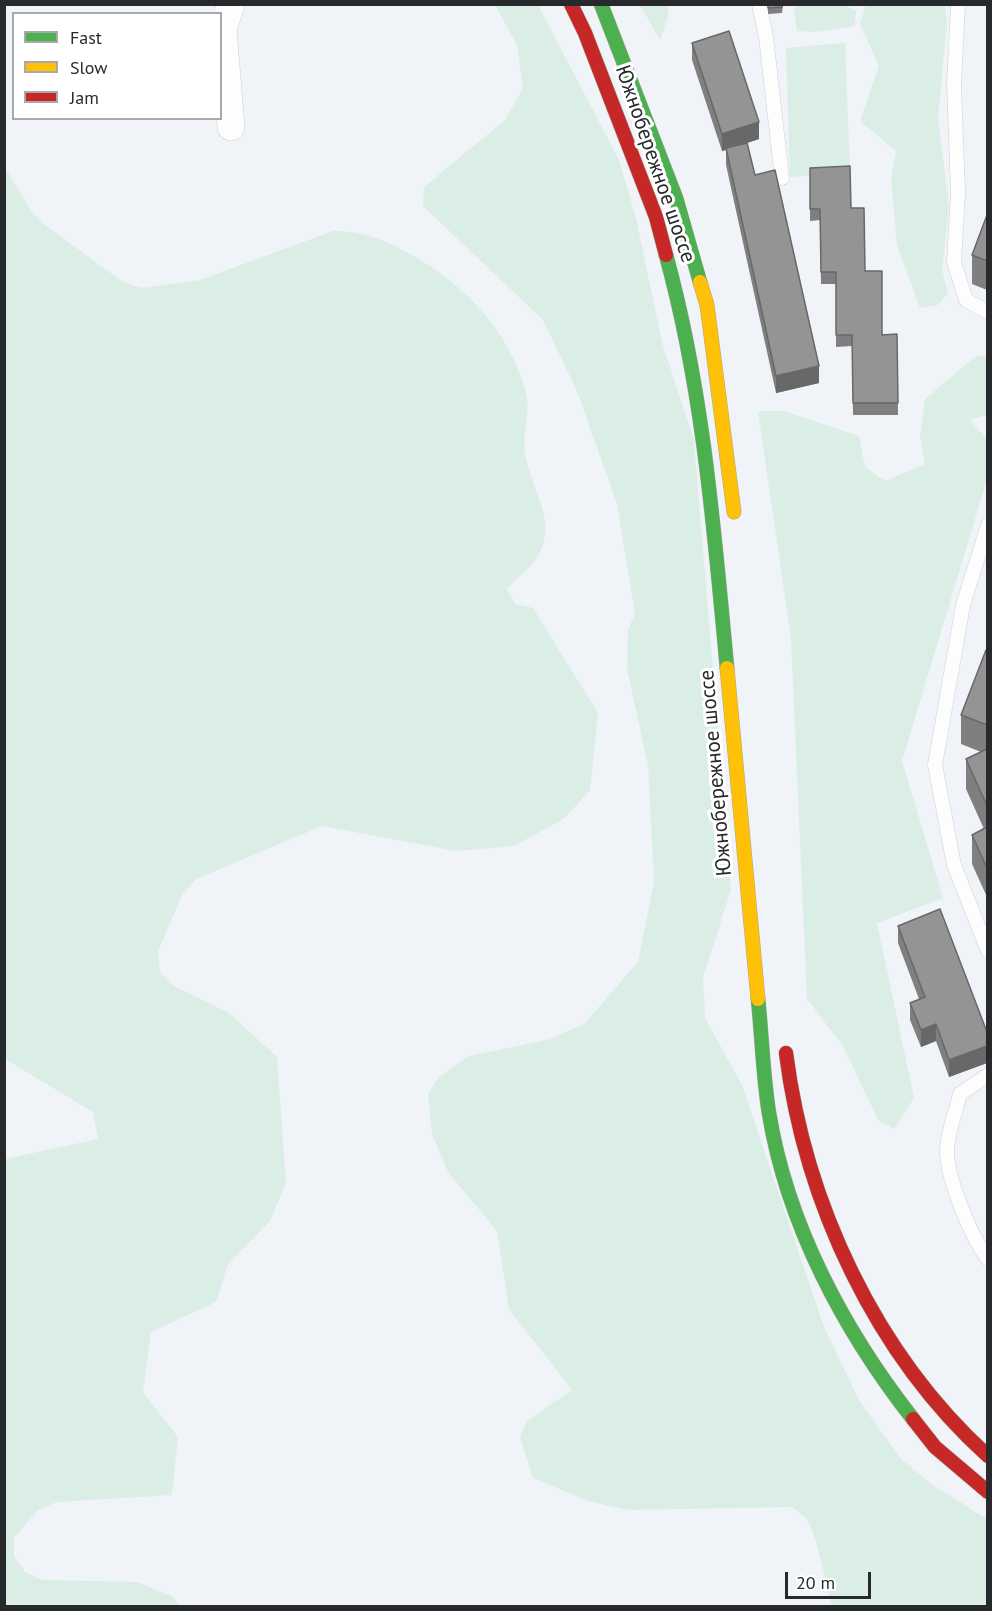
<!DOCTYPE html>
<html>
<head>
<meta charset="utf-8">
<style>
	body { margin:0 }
	#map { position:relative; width:992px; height:1611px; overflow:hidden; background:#f0f3f7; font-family:"PT Sans",sans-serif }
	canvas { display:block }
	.frame { position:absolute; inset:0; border:6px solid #27292c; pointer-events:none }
	.legend { position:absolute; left:12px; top:12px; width:210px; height:108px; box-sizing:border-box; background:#fff; border:2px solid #a9a9ab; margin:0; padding:8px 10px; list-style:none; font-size:18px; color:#27292c }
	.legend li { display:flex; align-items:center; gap:12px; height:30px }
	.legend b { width:30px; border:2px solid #a9a9ab }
	.scale { position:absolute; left:785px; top:1572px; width:86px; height:27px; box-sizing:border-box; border:3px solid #27292c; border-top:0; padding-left:8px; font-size:18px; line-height:21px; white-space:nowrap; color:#27292c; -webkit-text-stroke:4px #fff; paint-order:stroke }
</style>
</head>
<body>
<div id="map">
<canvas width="992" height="1611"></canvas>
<div class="frame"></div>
<ul class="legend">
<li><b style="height:8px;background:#4caf50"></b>Fast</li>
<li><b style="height:8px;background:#ffc107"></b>Slow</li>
<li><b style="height:8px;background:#c62828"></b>Jam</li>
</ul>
<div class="scale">20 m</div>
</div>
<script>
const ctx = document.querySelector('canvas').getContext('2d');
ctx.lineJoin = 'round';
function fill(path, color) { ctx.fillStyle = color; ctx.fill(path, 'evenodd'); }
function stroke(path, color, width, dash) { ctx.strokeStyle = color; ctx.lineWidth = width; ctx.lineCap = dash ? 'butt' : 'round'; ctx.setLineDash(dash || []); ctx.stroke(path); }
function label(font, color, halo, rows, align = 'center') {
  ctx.font = font + ' "PT Sans",sans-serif'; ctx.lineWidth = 6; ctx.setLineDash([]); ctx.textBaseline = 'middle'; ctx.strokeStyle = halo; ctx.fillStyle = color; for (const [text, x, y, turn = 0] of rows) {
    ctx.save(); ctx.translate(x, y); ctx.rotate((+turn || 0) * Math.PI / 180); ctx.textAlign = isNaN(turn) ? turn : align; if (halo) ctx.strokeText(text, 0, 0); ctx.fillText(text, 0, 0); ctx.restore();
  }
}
const green = new Path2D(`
	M495,5H538L619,160L636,218L662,342L694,440L731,890L703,977L705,1018L742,1085L824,1327L860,1402L902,1460L933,1485L987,1519V1606H832L815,1538L807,1519L792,1507L628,1510L588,1501L533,1478L520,1437L527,1421L572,1390L509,1309L497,1231L448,1172L432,1134L428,1094L439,1077L469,1056L551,1039L585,1023L638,962L654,881L648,765L627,669L628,630L635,613L617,504L577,391L543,320L423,206L424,187L505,120L523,88L517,45Z
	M640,5H666L669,13L660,40Z
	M808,5H843L856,10L855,26L816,32L797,31L794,7Z
	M866,5H945L947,21L938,118L949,206L942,269L948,293L938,305L920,308L897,245L891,178L896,151L860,121L879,66L860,24Z
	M845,43L850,173L790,177L786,48Z
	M4,166L31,211L45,225L123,282L141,288L200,280L333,231C361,230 385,240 410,254C465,285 509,330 526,393C531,411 522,433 525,452C529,487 559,520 538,556C531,568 516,578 507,589L515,604L533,608L598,713L590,790L565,818L514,846L456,851L322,826L196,879L182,895L158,951L160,972L174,986L229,1013L277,1057L286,1183L270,1221L228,1264L216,1302L151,1332L143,1392L178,1437L172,1495L57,1502L38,1510L14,1538V1556L25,1572L42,1580L137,1582L173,1597L179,1606H5V1159L98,1139L93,1112L5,1059Z
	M977,355L987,357V415L970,420L987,440V479L902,761L943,898L877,923L914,1098L894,1129L878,1120L843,1046L807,999L791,639L758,411H784L859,436L865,467L885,481L925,464L920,436L925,399Z`);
const lane = new Path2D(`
	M759,4L766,37L782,178
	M958,4L954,84L958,193L954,262L966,300L988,312
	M988,525L963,605L935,765L954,865L988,951
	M988,1075L960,1094C956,1111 948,1131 947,1149C946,1177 971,1237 988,1259`);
const street = new Path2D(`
	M231,127L223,30L231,4`);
const fast = new Path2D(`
	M601,4L676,198L700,282
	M666,255C703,389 714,529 727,668
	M758,999C762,1037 763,1076 769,1113C787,1224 844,1331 913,1419`);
const slow = new Path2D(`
	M700,282L707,305L734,512
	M727,668L758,999`);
const jam = new Path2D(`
	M571,4L585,33L656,217L666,255
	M786,1053C805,1202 875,1354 988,1456
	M913,1419L935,1447L988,1492`);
const wall = new Path2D(`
	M768,4H783L782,13L768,14Z
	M692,43L759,139L747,143L755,175L819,383L776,393L726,165V150L722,151L692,60Z
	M810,168L851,208L865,271L882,335L897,334L898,415H853L852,346L836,347V284H821L820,220L810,221Z
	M987,215V290L972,284V255Z
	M987,651V897L972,864V835L984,829L966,789V759L981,752L961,744V715Z
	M898,926L987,1032V1063L949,1077L936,1041L921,1047L910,1020V1003L919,999L898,943Z`);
const shadedWall = new Path2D(`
	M759,122V139L722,151V134Z
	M819,366V383L776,393V376Z
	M936,1024V1041L921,1047V1030Z
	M987,1046V1063L949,1077V1060Z`);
const building = new Path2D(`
	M768,4H783L782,7L768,8Z
	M729,31L759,122L722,134L692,43Z
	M747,143L755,175L775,170L819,366L776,376L726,148Z
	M850,166L851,208H864L865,271H882V335L897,334L898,403H853L852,335H836V272H821L820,209H810V168Z
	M987,215V261L972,255Z
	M986,650L987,651V725L961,715Z
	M987,749V806L966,759Z
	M987,827V868L972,835Z
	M940,909L987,1032V1046L949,1060L936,1024L921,1030L910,1003L925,997L898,926Z`);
const streetNames = [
	["Южнобережное шоссе",655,164,71],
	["Южнобережное шоссе",716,773,-95]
];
fill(green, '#daeee6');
stroke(lane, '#ced1d4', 15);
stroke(street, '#ced1d4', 28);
stroke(fast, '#a5a796', 15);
stroke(slow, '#a5a796', 15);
stroke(jam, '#a5a796', 15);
stroke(lane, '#fdfdfe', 14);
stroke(street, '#fdfdfe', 27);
stroke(fast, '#4caf50', 14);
stroke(slow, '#ffc107', 14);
stroke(jam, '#c62828', 14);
fill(wall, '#7f7f80');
fill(shadedWall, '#686868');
fill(building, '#949495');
stroke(building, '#686868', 1.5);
label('21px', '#27292c', '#fff', streetNames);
</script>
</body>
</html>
